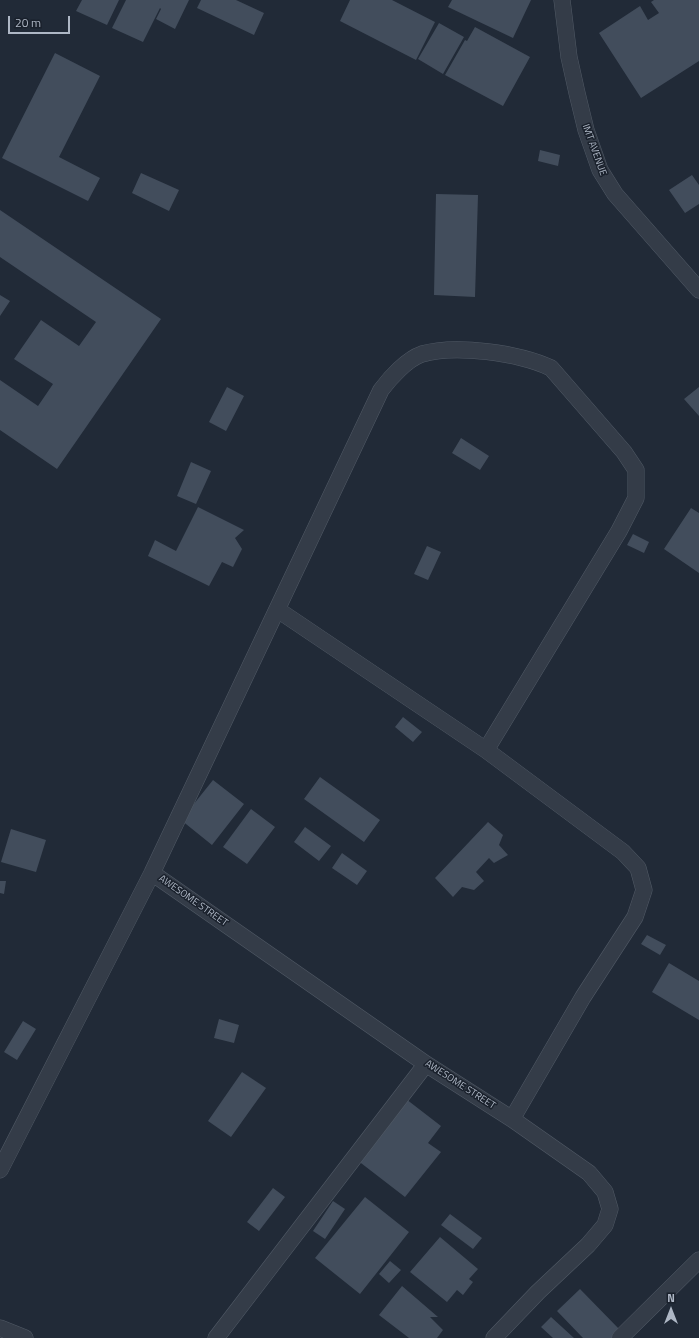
<!DOCTYPE html>
<html>
<head>
<meta charset="utf-8">
<style>
	body { margin:0 }
	#map { position:relative; width:699px; height:1338px; overflow:hidden; background:#212a37; font-family:"Titillium Web",sans-serif }
	canvas { display:block }
	.north { position:absolute; left:651px; top:1290px; width:40px; height:40px; -webkit-text-stroke:3px #1a212c; paint-order:stroke; rotate:0deg; font-size:11px; font-weight:700; line-height:16px; text-align:center; color:#aeb7c5 }
	.north::after { content:''; display:block; margin:auto; width:14px; height:18px; background:#aeb7c5; clip-path:polygon(50% 0,100% 100%,50% 72%,0 100%) }
	.scale { position:absolute; left:8px; top:16px; width:62px; height:18px; box-sizing:border-box; border:2px solid #aeb7c5; border-top:0; padding-left:5px; font-size:12px; line-height:14px; white-space:nowrap; color:#aeb7c5; -webkit-text-stroke:3px #1a212c; paint-order:stroke }
</style>
</head>
<body>
<div id="map">
<canvas width="699" height="1338"></canvas>
<div class="north">N</div>
<div class="scale">20 m</div>
</div>
<script>
const ctx = document.querySelector('canvas').getContext('2d');
ctx.lineJoin = 'round';
function fill(path, color) { ctx.fillStyle = color; ctx.fill(path, 'evenodd'); }
function stroke(path, color, width, dash) { ctx.strokeStyle = color; ctx.lineWidth = width; ctx.lineCap = dash ? 'butt' : 'round'; ctx.setLineDash(dash || []); ctx.stroke(path); }
function label(font, color, halo, rows, align = 'center') {
  ctx.font = font + ' "Titillium Web",sans-serif'; ctx.lineWidth = 3; ctx.setLineDash([]); ctx.textBaseline = 'middle'; ctx.strokeStyle = halo; ctx.fillStyle = color; for (const [text, x, y, turn = 0] of rows) {
    ctx.save(); ctx.translate(x, y); ctx.rotate((+turn || 0) * Math.PI / 180); ctx.textAlign = isNaN(turn) ? turn : align; if (halo) ctx.strokeText(text, 0, 0); ctx.fillText(text, 0, 0); ctx.restore();
  }
}
const building = new Path2D(`
	M82,0H119L107,25L76,11Z
	M126,0H189L175,29L156,19L161,9L160,8L143,42L112,28Z
	M201,0H236L264,13L254,35L197,8Z
	M350,0H392L435,22L416,60L340,21Z
	M452,0H531L513,38L448,7Z
	M654,0H699V61L641,98L599,33L640,6L648,20L659,13L651,2Z
	M439,23L464,37L443,74L418,59Z
	M475,27L530,57L503,106L445,75L465,40L467,41Z
	M55,53L100,76L59,157L100,178L88,201L2,158Z
	M540,150L560,155L558,166L538,161Z
	M141,173L179,190L169,211L132,193Z
	M692,175L699,185V204L685,213L669,190Z
	M436,194L478,195L475,297L434,295Z
	M0,210L161,319L57,469L0,430V380L38,406L53,384L14,359L41,320L79,346L96,322L0,257Z
	M0,295L10,301L0,316Z
	M227,387L244,396L226,431L209,422Z
	M699,387V416L684,399Z
	M461,438L489,456L480,470L452,453Z
	M191,462L211,471L196,504L177,496Z
	M198,507L244,530L235,538L242,549L233,567L222,562L209,586L148,556L155,540L176,551Z
	M691,508L699,513V573L664,549Z
	M633,534L649,542L644,553L627,545Z
	M427,546L441,552L428,580L414,574Z
	M403,717L422,732L413,742L395,727Z
	M320,777L380,820L364,842L304,799Z
	M213,780L244,804L212,845L181,820Z
	M251,809L275,827L247,864L223,847Z
	M488,822L503,835L499,845L508,855L494,863L489,858L476,872L484,881L474,890L462,887L453,897L435,878Z
	M305,827L331,846L319,861L294,842Z
	M11,829L46,840L36,872L1,862Z
	M342,853L367,871L357,885L332,868Z
	M0,881H6L4,894L0,893Z
	M647,935L666,945L660,955L641,944Z
	M669,963L699,981V1020L652,992Z
	M219,1019L239,1025L234,1043L214,1038Z
	M23,1021L36,1029L17,1060L4,1052Z
	M242,1072L266,1088L231,1137L208,1121Z
	M406,1099L441,1126L428,1143L441,1152L405,1197L357,1160Z
	M273,1188L285,1197L259,1231L247,1222Z
	M365,1197L409,1232L360,1294L315,1258Z
	M333,1201L345,1209L325,1239L313,1231Z
	M450,1214L482,1238L473,1249L441,1225Z
	M440,1237L478,1269L469,1279L473,1282L463,1295L457,1290L447,1302L410,1272Z
	M390,1261L401,1270L389,1283L379,1274Z
	M402,1286L438,1317H430L443,1330L437,1338H409L379,1315Z
	M580,1289L620,1330L612,1338H583L557,1311Z
	M551,1317L574,1338H553L541,1327Z`);
const street = new Path2D(`
	M562,0L569,57L577,93L586,130L600,170L615,194L699,290
	M278,610L486,750L623,852L638,868L644,890L635,917L583,997L512,1119
	M152,873L426,1064L512,1119L589,1173L605,1192L610,1209L605,1225L588,1245L538,1292L494,1338
	M0,1170L152,873L381,390C390,378 407,359 422,354C456,344 519,353 551,368L624,452L636,470V498L619,531L486,750
	M0,1328L25,1338
	M216,1338L426,1064
	M620,1338L699,1260`);
const streetNames = [
	["IMT AVENUE",594,150,70],
	["AWESOME STREET",193,901,35],
	["AWESOME STREET",460,1085,33]
];
fill(building, '#424d5c');
stroke(street, '#515a66', 17);
stroke(street, '#343c48', 16);
label('10px', '#aeb7c5', '#1a212c', streetNames);
</script>
</body>
</html>
